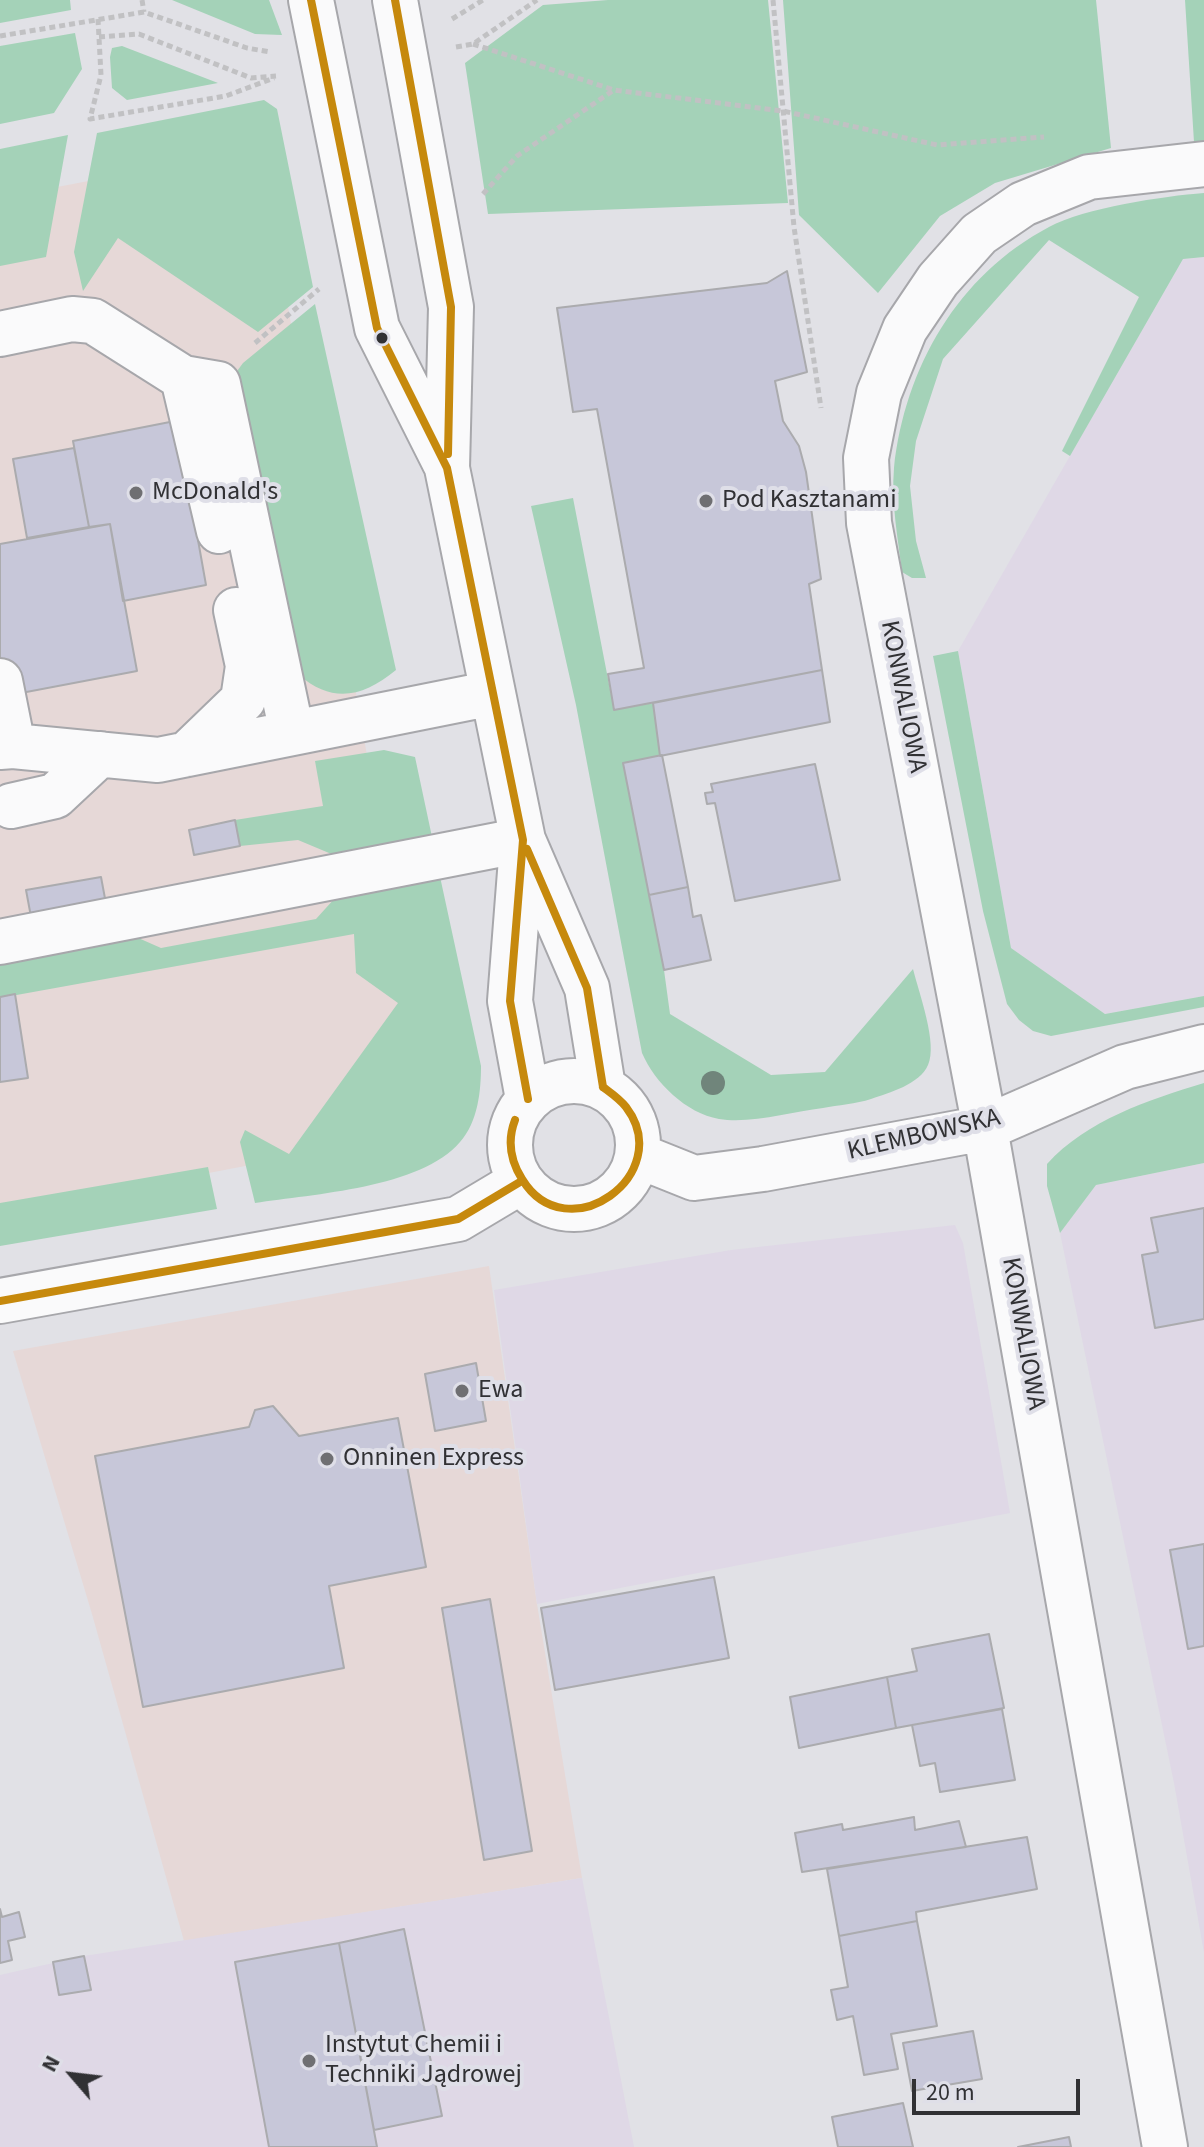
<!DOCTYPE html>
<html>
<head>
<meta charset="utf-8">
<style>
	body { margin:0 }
	#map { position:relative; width:1204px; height:2147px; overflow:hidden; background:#e1e1e6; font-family:"Source Sans 3",sans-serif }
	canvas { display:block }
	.north { position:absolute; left:32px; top:2035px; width:80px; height:80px; -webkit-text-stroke:6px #dfdfe8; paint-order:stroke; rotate:298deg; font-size:22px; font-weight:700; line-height:32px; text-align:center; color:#313134 }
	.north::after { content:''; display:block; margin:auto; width:28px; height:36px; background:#313134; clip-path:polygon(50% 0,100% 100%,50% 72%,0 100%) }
	.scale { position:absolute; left:912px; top:2079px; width:168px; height:36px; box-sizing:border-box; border:4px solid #313134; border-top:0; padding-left:10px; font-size:24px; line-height:28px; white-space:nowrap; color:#313134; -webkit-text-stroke:6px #dfdfe8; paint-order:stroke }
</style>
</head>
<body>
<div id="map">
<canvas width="1204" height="2147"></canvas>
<div class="north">N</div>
<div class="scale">20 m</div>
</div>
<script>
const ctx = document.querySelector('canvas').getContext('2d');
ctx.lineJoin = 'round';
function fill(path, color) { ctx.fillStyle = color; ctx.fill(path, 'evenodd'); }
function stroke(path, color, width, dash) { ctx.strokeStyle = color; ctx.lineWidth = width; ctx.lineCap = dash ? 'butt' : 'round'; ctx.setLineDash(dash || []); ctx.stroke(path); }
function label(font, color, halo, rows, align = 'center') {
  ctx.font = font + ' "Source Sans 3",sans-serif'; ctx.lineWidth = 8; ctx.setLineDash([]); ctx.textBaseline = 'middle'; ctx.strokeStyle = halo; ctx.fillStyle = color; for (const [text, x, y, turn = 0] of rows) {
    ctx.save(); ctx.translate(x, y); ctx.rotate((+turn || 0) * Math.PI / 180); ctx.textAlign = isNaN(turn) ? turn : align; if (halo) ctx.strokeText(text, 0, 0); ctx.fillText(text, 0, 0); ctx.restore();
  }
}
const commercial = new Path2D(`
	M260,148L433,1130L0,1213V198Z
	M489,1266L537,1604L582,1878L184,1941L92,1614L13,1351Z`);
const industrial = new Path2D(`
	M1204,257V996L1105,1014L1011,948L958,651L1183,259Z
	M1204,1163V1953L1174,1783L1060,1233L1096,1185Z
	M955,1225L963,1243L1010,1513L537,1604L494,1290L731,1250Z
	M582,1878L634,2147H0V1975L84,1956Z`);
const green = new Path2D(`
	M0,0H70L71,10L0,23Z
	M172,0H269L282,35L255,34Z
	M608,0H768L788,203L488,214L465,63L543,5Z
	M783,0H1096L1111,148L995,183L940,216L878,293L799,215Z
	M1185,0H1204V141L1194,142Z
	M75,33L82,69L54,113L0,124V46Z
	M122,46L218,83L127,100L112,88L110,57L112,48Z
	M264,100L277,109L313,287L258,332L118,238L83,291L74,252L97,133Z
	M68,135L46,257L0,266V149Z
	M1204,193V257L1183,259L1070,456L1062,451L1139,297L1049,240L943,359L916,441L910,486L916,541L926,578H912L902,572C898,539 891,502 894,468C905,367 958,275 1049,227C1084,208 1164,196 1204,193Z
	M315,304L396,670C363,697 333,704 299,675L232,378L243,363Z
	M573,498L614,710L653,703L662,755L623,763L664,970L670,1014L771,1075L825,1072L913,969C919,993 938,1044 928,1065C920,1084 889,1093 871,1099C856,1104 838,1105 823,1108C791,1112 751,1124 719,1119C686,1113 655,1083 642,1053L576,705L531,506Z
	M958,651L1011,948L1105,1014L1204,996V1007L1051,1036L1033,1031L1019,1020L1007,1004L983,911L933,656Z
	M384,750L415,757L432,837L341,858L298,840L240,846L235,820L323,806L315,761Z
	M439,872L481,1066C481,1091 478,1122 460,1142C421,1188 313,1194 255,1203L240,1142L245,1130L289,1154L398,1003L356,973L354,934L0,998V955L127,933L161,948L316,919L345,887Z
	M1204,1083V1163L1096,1185L1060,1233L1047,1186V1164C1087,1120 1148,1100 1204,1083Z
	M208,1167L217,1209L0,1246V1203Z`);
const building = new Path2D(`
	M787,271L807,372L775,381L783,421L799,446L806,472L821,579L809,584L822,670L614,710L608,674L644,668L597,409L573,412L557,308L767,283Z
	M175,421L205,539L198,540L206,585L123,601L110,524L89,527L73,441Z
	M74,448L89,527L27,538L13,459Z
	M110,524L137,671L0,697V544Z
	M822,670L830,722L660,756L653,703Z
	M662,755L688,887L649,895L623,763Z
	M815,764L840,880L735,901L715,803L707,804L705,793L713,792L711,784Z
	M235,820L240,846L194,855L189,830Z
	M101,877L112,936L37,949L26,890Z
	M688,887L693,917L701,915L711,960L664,970L649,895Z
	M15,994L28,1078L0,1082V997Z
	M1204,1208V1319L1155,1328L1142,1255L1158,1252L1151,1218Z
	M476,1363L486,1421L435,1431L425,1374Z
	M273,1406L299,1436L398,1418L426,1567L329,1586L344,1668L143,1707L95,1456L249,1427L255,1410Z
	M1204,1544V1646L1188,1649L1170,1550Z
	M714,1577L729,1658L555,1690L541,1608Z
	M490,1599L532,1851L484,1860L442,1608Z
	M989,1634L1004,1708L896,1728L887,1677L917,1671L912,1649Z
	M887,1677L896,1728L799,1748L790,1697Z
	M1002,1709L1015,1780L940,1792L935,1763L920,1766L912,1725Z
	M914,1817L915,1830L959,1821L966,1847L802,1872L795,1833L842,1824L843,1830Z
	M1027,1837L1037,1889L916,1912L917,1921L839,1936L827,1869Z
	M0,1909L2,1917L19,1912L25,1937L8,1941L12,1960L0,1963Z
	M917,1921L937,2026L891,2034L898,2069L864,2075L853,2016L837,2020L831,1990L848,1987L839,1936Z
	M404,1929L442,2116L374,2130L339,1943Z
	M339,1943L377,2147H269L235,1962Z
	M84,1956L91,1990L59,1995L53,1962Z
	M973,2031L982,2079L912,2091L903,2043Z
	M903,2103L913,2147H838L832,2117Z
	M1069,2137L1071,2147H1018Z`);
const path = new Path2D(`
	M142,0L144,12
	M773,0L794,227L821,408
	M98,19L101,75L90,119L226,96L274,78
	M452,19L483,0
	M0,36L144,12L247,48L270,52
	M99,37L139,34L251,78L276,76
	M473,44L614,90L783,111L937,145L1044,137
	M456,47L473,44L537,0
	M483,194L517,156L614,90
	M255,343L319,289`);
const minor = new Path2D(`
	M311,0L377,328L445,463
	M395,0L451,307L447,468L523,840L587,988L603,1087
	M0,334L72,319L93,321L183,378L218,384L292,733
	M183,378L219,531
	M0,681L13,746
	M0,747L13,746L158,760L493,693
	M187,754L243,700L248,666L236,610
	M11,806L55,796L100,754
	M522,846L510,1001L528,1099
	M0,942L523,840
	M510 1145a64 64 0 1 1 128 0a64 64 0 1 1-128 0Z
	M639,1156L694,1178L763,1169L985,1128L1125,1067L1204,1047
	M0,1301L458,1219L520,1182
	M1165,2147L985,1128L869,523L866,458L879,393L905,329L938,280L979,234L1023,204L1089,177L1204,164`);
const bus1 = new Path2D(`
	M311,0L377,328L447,468L523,840L510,1001L528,1099
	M395,0L451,307L448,454
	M527,849L587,988L603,1087
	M515,1120C507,1141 510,1160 522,1179C567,1253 677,1174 626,1107C620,1099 611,1093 603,1087
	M0,1301L458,1219L520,1182`);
const trees = [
	[713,1083]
];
const markers = [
	[382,338,7,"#313134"],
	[136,493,8,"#6f6f72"],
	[706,501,8,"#6f6f72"],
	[462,1391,8,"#6f6f72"],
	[327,1459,8,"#6f6f72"],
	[309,2061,8,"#6f6f72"]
];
const poiNames = [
	["McDonald's",152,493],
	["Pod Kasztanami",722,501],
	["Ewa",478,1391],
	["Onninen Express",343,1459],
	["Instytut Chemii i",325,2046],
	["Techniki Jądrowej",325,2076]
];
const streetNames = [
	["KONWALIOWA",902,697,79],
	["KLEMBOWSKA",924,1136,-13],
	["KONWALIOWA",1022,1334,80]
];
fill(commercial, '#e6d8d7');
fill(industrial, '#dfd8e6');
fill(green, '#a4d2b8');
fill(building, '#c7c7d9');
stroke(building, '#ababae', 2);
stroke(minor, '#a7a7ab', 48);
stroke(path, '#c1c1c3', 5, [6, 4]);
stroke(minor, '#fafafb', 44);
stroke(bus1, '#c6890d', 8);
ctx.fillStyle = '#70857b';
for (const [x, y] of trees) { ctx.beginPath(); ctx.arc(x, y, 12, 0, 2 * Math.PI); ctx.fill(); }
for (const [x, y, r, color] of markers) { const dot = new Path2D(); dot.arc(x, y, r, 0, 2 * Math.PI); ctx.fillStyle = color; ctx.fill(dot); stroke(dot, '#dfdfe8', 3); }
label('26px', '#313134', '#dfdfe8', poiNames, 'left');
label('26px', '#313134', '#dfdfe8', streetNames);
</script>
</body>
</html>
